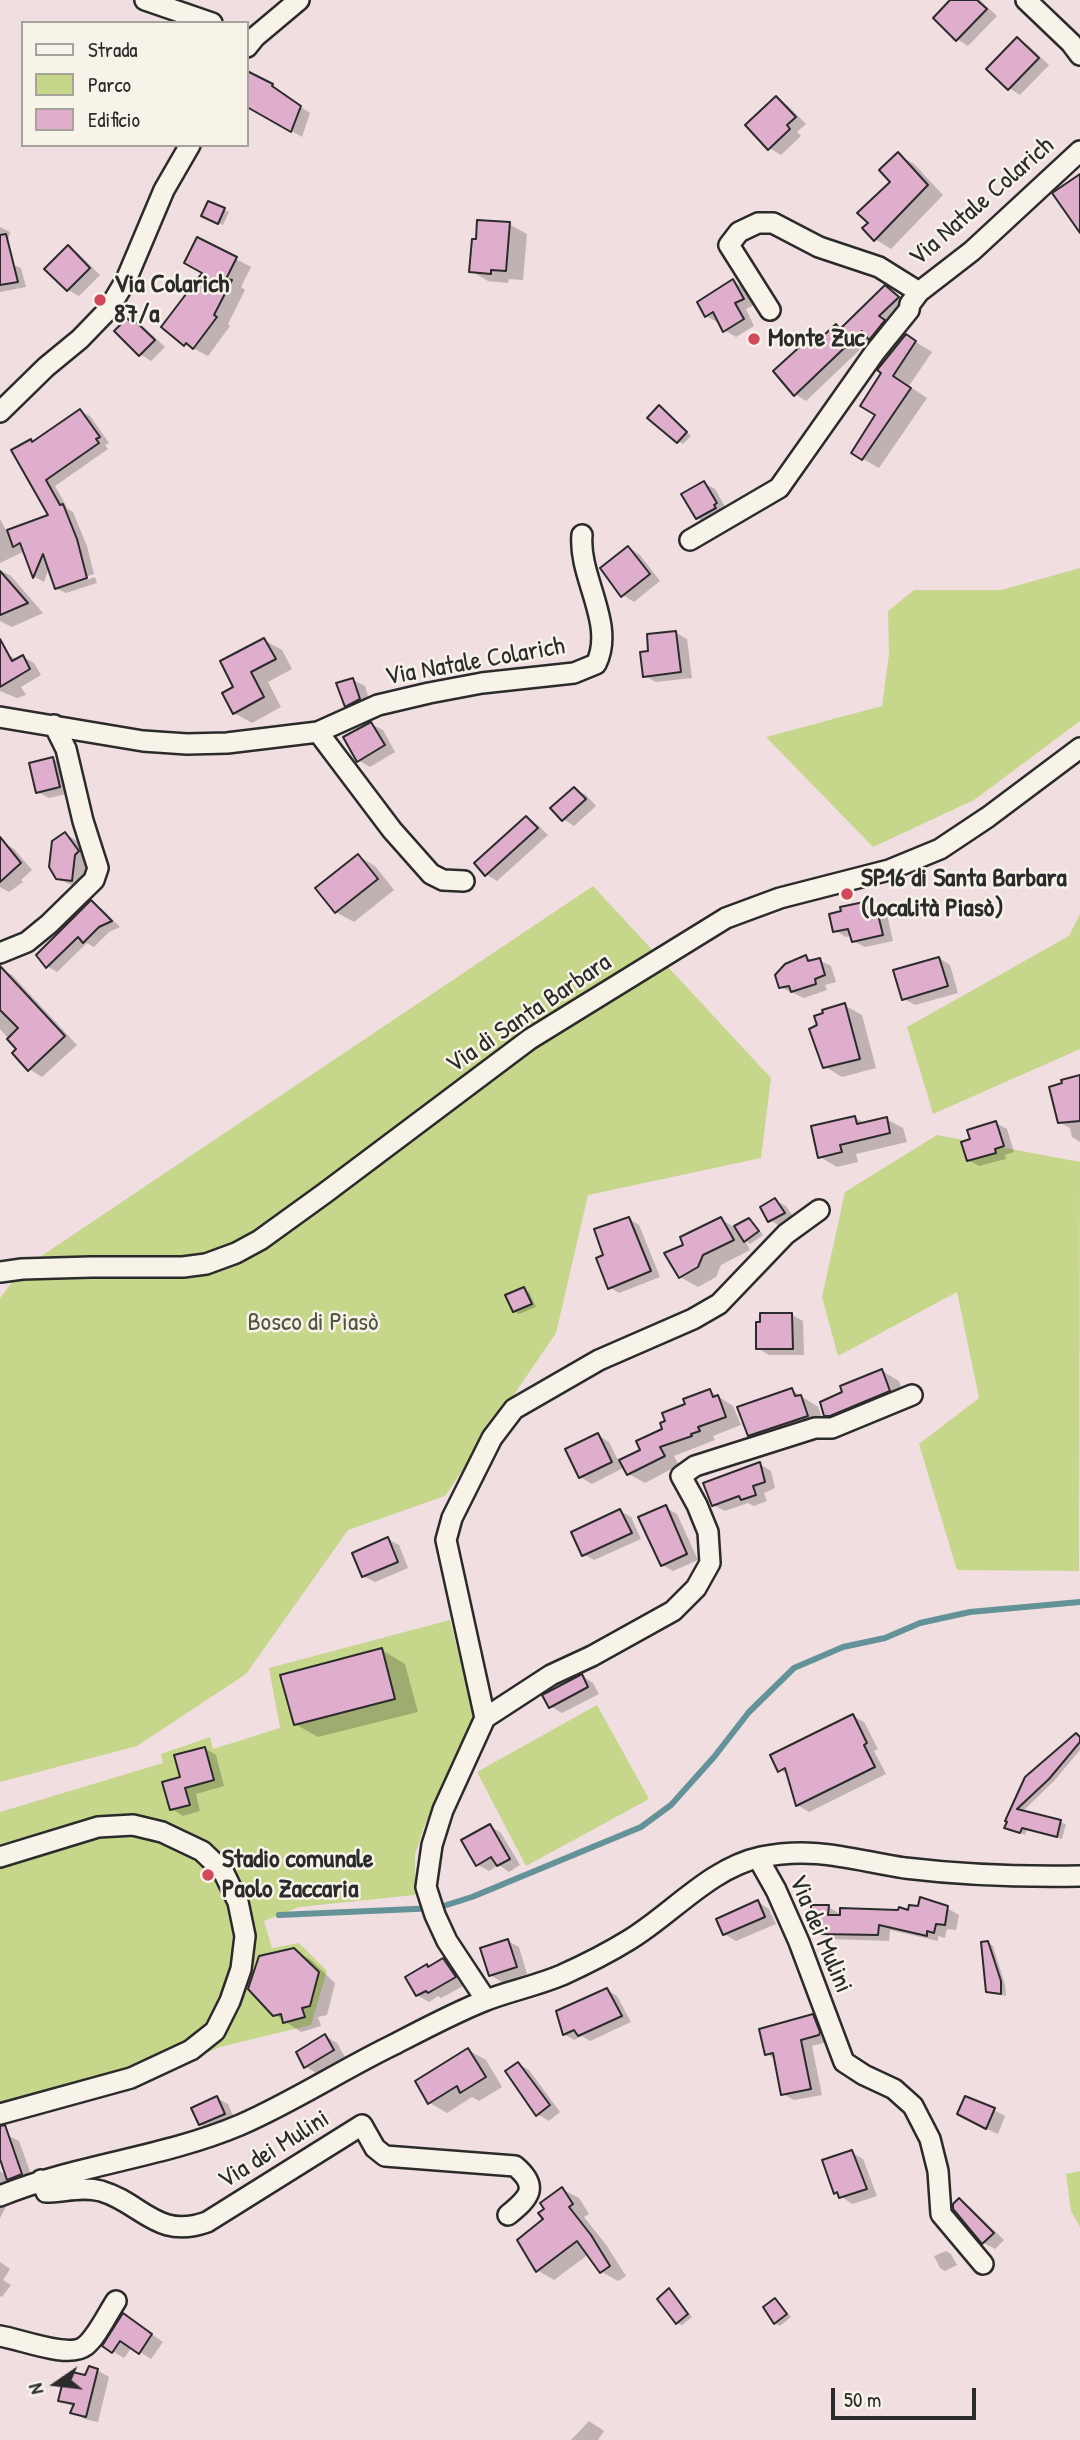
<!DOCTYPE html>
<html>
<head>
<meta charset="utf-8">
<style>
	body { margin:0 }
	#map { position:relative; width:1080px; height:2440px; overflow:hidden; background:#f0dee0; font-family:"Patrick Hand",sans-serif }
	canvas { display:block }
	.legend { position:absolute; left:21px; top:21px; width:228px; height:126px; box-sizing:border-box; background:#f7f3e8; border:2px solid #a5a39c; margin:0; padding:9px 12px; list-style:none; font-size:21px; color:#2b2b2b }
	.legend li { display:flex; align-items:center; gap:14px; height:35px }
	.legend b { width:35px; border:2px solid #a5a39c }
	.north { position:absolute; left:21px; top:2349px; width:70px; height:70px; -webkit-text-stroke:5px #f7f3e8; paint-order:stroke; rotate:256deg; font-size:19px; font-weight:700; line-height:28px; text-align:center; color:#2b2b2b }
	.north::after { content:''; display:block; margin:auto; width:24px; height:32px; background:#2b2b2b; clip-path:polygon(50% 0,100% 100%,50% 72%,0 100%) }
	.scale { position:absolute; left:831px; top:2388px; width:145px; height:32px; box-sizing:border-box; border:4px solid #2b2b2b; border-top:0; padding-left:9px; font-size:21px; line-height:24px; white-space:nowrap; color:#2b2b2b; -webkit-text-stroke:5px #f7f3e8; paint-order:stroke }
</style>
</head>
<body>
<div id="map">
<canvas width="1080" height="2440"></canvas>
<ul class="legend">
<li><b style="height:9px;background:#f7f3e8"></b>Strada</li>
<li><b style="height:19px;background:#c6d78c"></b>Parco</li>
<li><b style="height:19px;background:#dfaecc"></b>Edificio</li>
</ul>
<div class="north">N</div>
<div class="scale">50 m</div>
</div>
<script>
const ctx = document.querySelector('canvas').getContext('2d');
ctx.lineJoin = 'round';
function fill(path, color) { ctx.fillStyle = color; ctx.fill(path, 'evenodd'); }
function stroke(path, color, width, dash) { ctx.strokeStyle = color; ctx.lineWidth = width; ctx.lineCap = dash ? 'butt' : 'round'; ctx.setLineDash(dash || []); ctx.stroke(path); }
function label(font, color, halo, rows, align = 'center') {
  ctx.font = font + ' "Patrick Hand",sans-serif'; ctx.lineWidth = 5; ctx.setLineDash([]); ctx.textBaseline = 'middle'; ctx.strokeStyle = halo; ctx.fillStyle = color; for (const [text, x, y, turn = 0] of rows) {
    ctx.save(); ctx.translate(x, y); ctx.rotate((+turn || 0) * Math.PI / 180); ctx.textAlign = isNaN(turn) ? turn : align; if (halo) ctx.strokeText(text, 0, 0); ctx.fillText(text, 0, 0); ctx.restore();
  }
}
const green = new Path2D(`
	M1080,568V721L974,800L873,847L766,737L882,706L889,654L888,611L914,590H1001Z
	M593,886L771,1078L761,1158L588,1195L556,1333L445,1496L348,1530L246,1674L137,1746L0,1782V1298L22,1269Z
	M1080,914V1049L933,1114L907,1027L1069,936Z
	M937,1135L1080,1162L1079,1571L957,1570L919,1444L979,1398L957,1292L838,1356L822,1297L845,1192Z
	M450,1620L474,1716L424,1827L415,1855V1895L299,1907L264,1921L272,1948L299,1943L327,1971L311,2025L220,2047L133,2085L0,2121V1812L163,1763L161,1754L210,1737L213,1749L280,1728L269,1668Z
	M597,1705L649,1799L526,1866L477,1772Z
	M1080,2171V2227L1071,2211L1066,2174Z`);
const shadow = new Path2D(`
	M953,0H980L997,16L968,46L957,39Z
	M1017,39L1029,46L1049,65L1020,95L1009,88Z
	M250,74L282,92L281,94L310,113L302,137L247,105V81Z
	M776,98L787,105L806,124L797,132L801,136L781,155L769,148Z
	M898,155L914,164L943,195L891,249L875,239Z
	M224,210L229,212L223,225L208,218Z
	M509,224L527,234L523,280L509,279L508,283L488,281L471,271Z
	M0,227L10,232L3,261L21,268L26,287L0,292Z
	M68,248L79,254L100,275L79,296L68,290Z
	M236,259L251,267L241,287L245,290L228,324L230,326L208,356L185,344L163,327Z
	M733,281L744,288L754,305L746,309L754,326L736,337L724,330L719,321L717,322L706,316Z
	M885,287L909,305L881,345L871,339L806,401L795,394L806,344L812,348L837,326L842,329Z
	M133,321L144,327L165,347L151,361L140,354L131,323Z
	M906,336L932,352L909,386L927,398L879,468L863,459Z
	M660,407L691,436L683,444L678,441Z
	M80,411L90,416L109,443L105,445L108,449L55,486L68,509L73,512L87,546L94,574L61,585V588L95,577L97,583L66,593L56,588L49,567L44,582L35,577L25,551L0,563V519L7,532L51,516L34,443Z
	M704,483L715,489L727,510L709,524L697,518Z
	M629,548L640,555L660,581L634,602L623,595Z
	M0,570L11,576L43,613L12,627L0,621Z
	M676,633L687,639L692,678L656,682L645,676L650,652Z
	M264,640L282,650L292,669L268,682L281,707L252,723L234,713L236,687Z
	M7,654L17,660L23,657L34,663L41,675L21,687L26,695L17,698L0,691V658Z
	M353,680L365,686L371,706L357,712L346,705Z
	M371,724L383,730L395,752L370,767L358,760Z
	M53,759L64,765L71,793L49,798L38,792Z
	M575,789L586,795L596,806L574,826L563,819Z
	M527,819L538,825L548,835L497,881L486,874Z
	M65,834L76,840L90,858L86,861L83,887L69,884L57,878Z
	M3,842L14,849L32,870L21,880L23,882L9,892L0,887V845Z
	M358,856L375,866L394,890L354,922L336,912Z
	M91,902L101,908L120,927L109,932L94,947L87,943L57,972L47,966Z
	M864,904L887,914L893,941L865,947L853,941L852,936L846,937L834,930Z
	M806,957L815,961L819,960L831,966L836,982L825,985L827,990L804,998L780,987Z
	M939,958L950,965L958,993L915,1005L904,999Z
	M0,968L12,975L77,1045L42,1077L29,1069L18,1049L0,1029Z
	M844,1005L862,1015L876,1068L842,1077L824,1066L819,1026L825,1014Z
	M1080,1076V1142L1072,1137L1070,1128L1059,1122Z
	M854,1117L864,1123L886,1119L903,1128L907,1142L856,1154L858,1162L837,1167L820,1157Z
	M996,1123L1007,1129L1014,1152L1005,1155L1006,1159L979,1166L968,1160L972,1140Z
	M775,1200L786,1206L795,1219L781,1227L770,1220Z
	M629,1219L639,1225L660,1277L619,1293L609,1287L605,1256Z
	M721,1219L735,1228L749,1220L754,1223L763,1235L750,1244L745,1240L750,1250L721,1265L716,1277L698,1287L680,1277L685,1245Z
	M524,1289L529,1292L536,1307L519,1314L514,1311Z
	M792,1315L803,1321L804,1355H769L758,1348Z
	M882,1371L899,1381L906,1401L843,1425L825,1415Z
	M792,1390L818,1407L825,1425L767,1445L749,1434Z
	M710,1391L733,1406L741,1425L713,1436L715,1440L674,1456L679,1465L645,1483L629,1474L625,1467L592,1484L580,1477L598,1435L609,1442L619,1462L642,1450L687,1405Z
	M760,1464L771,1471L775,1488L764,1493L767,1501L754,1506L748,1503L725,1511L713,1505Z
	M665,1507L677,1514L698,1560L673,1571L662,1565Z
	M620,1511L631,1517L641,1539L594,1560L583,1554Z
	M388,1539L399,1545L408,1568L375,1582L363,1576Z
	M382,1650L405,1664L418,1712L318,1737L295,1724Z
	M582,1676L593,1683L599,1694L562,1713L550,1706Z
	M853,1716L864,1722L878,1749L874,1751L886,1774L809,1812L797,1805L789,1775L780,1770Z
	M1080,1737V1750L1054,1781L1022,1812L1066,1824L1062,1839L1027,1830L1025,1835L1007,1827L1027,1778Z
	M204,1748L216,1755L224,1786L196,1794L200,1811L183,1816L172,1809L182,1778Z
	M490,1826L501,1833L520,1865L509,1872L499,1865L489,1871L478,1865Z
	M758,1902L769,1909L776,1924L736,1941L724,1934Z
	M828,1907L842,1915L909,1912L920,1908L945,1907L959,1915L956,1930L947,1929L945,1938L938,1936V1941L890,1930L889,1941L832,1939L813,1925Z
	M508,1941L519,1947L527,1974L502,1982L490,1975Z
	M988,1943L993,1946L1005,1985L1006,1996L988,1991Z
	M294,1950L311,1960L335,1983L327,2015L318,2017L321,2026L301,2032L274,2014Z
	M443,1960L455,1966L467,1984L441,1998L438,1996L429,2002L417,1995L427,1966L430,1968Z
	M607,1990L617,1996L631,2022L590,2041L582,2036L574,2040L564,2034Z
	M813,2016L824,2023L830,2041L812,2046L822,2095L794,2100L783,2094L776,2059L767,2054Z
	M325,2036L337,2043L345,2057L316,2073L305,2066Z
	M468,2050L486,2060L502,2087L479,2101L472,2097L447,2113L430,2103Z
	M518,2064L529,2070L560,2112L549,2121L537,2114Z
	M217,2098L228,2104L235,2120L211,2130L200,2124Z
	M994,2110L1005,2116L998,2134L974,2123Z
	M7,2135L19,2141L33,2180L18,2184L0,2218V2171L7,2176L0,2153V2137Z
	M851,2152L863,2159L877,2196L852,2204L835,2192Z
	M562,2189L579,2198L589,2214L584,2217L607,2246L626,2276L618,2281L602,2272L589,2254L554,2280L537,2270L546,2219Z
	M959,2200L970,2207L1004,2240L995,2249L984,2243L955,2208Z
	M946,2251L951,2254L957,2265L945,2271L940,2268L934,2256Z
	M0,2262L10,2269L3,2280L11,2285L2,2297L0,2296Z
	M669,2291L674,2293L692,2317L682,2325L677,2323Z
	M775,2300L780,2303L791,2317L780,2326L775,2323Z
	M134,2322L163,2342L151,2359L132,2347L124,2358L104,2346Z
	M97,2370L109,2377L98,2422L84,2419L73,2412L74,2407L60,2400L67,2386Z
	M589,2421L604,2431L598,2440H571Z`);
const stream = new Path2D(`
	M279,1915L437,1908L472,1897L641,1827L671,1805L714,1757L749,1712L794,1668L843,1647L885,1638L920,1623L970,1612L1080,1602`);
const building = new Path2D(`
	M950,0H977L987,9L956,41L933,18Z
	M1017,37L1039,58L1008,90L986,69Z
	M247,71L273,84L272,86L301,106L291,132L247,107Z
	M776,96L796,117L787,125L790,129L768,150L745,125Z
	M898,152L928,185L874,241L862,228L868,223L857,213L890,182L879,170Z
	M1080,174V233L1052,193Z
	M208,201L225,208L218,224L201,216Z
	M477,220L510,222L506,271L491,270V274L469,272L472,239H476Z
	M6,234L18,282L0,285V235Z
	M197,237L237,257L226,279L232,280L214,315L217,317L193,349L186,343L184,346L161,327L202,273L184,263Z
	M68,245L90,268L67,291L44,269Z
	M733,279L744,299L735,303L744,319L723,332L713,312L705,317L697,302Z
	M885,285L899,297L879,316L885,320L869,340L862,331L794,396L773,371L805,342L810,348L836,324L840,329Z
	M127,318L130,321L133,319L155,340L139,356L114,331Z
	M906,334L916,341L893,376L911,388L862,460L851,453L875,415L860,406L881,373L877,370Z
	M659,405L687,432L677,443L647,418Z
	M80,409L100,437L96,439L99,443L46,480L60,505L63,504L77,539L87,578L55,589L43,554L33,578L20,543L13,547L7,530L48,515L11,450L31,439L32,442Z
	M704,481L717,503L714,505L716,508L696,519L681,494Z
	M628,546L650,574L621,597L600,568Z
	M0,571L28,603L0,615Z
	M676,631L681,672L643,677L640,652L648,651L647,634Z
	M264,638L276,659L251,672L264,697L233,714L222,693L233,687L220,661Z
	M0,639L12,661L23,655L30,669L0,687Z
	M353,678L360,699L345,707L336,683Z
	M371,722L385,745L357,762L343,737Z
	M53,757L60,787L36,793L29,763Z
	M574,787L586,799L562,821L550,808Z
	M526,816L538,828L485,876L474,863Z
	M65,832L79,851L75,855L72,881L56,879L49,867L52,841Z
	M0,837L21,863L0,882Z
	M358,854L378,879L335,913L315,888Z
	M91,900L112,921L99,927L83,943L78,937L46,968L36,955Z
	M864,902L866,908L876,906L883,935L852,942L848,929L833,932L829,914L841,911L840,907Z
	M806,955L808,961L820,958L825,975L815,979L816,984L791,992L789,986L779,988L775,975L785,964Z
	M939,957L948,986L902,1000L893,970Z
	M0,966L65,1036L28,1071L12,1053L16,1049L7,1039L18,1028L0,1010Z
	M845,1003L860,1059L823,1068L809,1029L817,1025L814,1016L823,1013L822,1010Z
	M1080,1075V1121L1058,1123L1049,1087L1062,1083L1061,1080Z
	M855,1116L857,1124L887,1117L890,1133L840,1145L842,1152L818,1158L811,1126Z
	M996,1121L1004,1146L995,1149L996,1153L967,1161L961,1142L970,1139L967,1130Z
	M775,1198L785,1213L768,1222L760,1207Z
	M629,1217L651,1271L608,1289L596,1258L603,1255L594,1229Z
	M721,1217L734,1240L703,1255L698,1267L679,1278L664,1253L683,1245L680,1237Z
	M749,1218L759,1231L744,1242L734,1226Z
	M524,1287L532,1304L513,1312L505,1295Z
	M760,1313H792L793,1349H756V1322H760Z
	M882,1369L890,1391L830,1416H824L820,1402L842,1392L840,1386Z
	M792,1388L795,1396L801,1395L808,1416L748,1436L737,1407Z
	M710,1389L713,1397L718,1395L726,1417L698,1427L700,1431L691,1434L692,1436L660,1447L665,1456L627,1475L619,1460L640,1450L636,1441L662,1429L660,1423L665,1421L662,1413L685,1404L683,1399Z
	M598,1433L612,1462L579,1478L565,1449Z
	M760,1462L765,1482L753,1486L756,1495L741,1500L739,1496L712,1506L703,1483Z
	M666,1505L687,1554L661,1566L638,1517Z
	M620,1509L632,1533L582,1556L571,1532Z
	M388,1537L398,1562L362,1577L352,1553Z
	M382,1648L395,1699L294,1725L280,1675Z
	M582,1674L588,1687L549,1708L542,1695Z
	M853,1714L867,1743L864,1745L875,1767L796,1806L785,1768L778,1772L770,1755Z
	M1076,1733L1080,1737V1742L1049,1779L1017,1809L1061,1820L1057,1837L1022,1828L1020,1833L1004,1828L1007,1822L1005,1821L1025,1777Z
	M205,1747L214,1780L185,1788L190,1805L170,1810L162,1782L180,1777L174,1755Z
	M490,1824L510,1859L497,1866L491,1857L476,1866L461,1840Z
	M920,1897L948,1906L945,1925L936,1924L934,1933L927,1931V1936L879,1925L878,1935L819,1934V1926H811V1905H829L828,1915H840V1908L898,1910L899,1907L908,1910L909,1905L918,1906Z
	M758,1900L765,1917L723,1935L716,1919Z
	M508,1939L517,1967L489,1976L480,1948Z
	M988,1941L1001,1981V1994L986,1992L981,1942Z
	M294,1948L319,1972L310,2006L302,2008L305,2017L283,2023L281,2014L273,2016L248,1989L259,1956Z
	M443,1958L456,1977L428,1993L426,1991L416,1996L405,1977L427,1964L428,1967Z
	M607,1988L622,2016L578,2036L574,2030L563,2035L556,2011Z
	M813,2014L820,2032L819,2035L801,2040L811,2089L781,2095L773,2053L765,2055L759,2029Z
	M325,2034L334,2050L304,2068L296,2052Z
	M468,2048L486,2077L460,2093L457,2086L428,2104L415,2081Z
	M518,2062L550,2105L536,2116L505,2071Z
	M217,2096L225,2114L199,2125L191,2108Z
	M965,2096L995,2108L986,2129L957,2114Z
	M5,2125L22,2174L7,2180L0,2159V2126Z
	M852,2150L867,2189L839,2198L837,2192L834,2194L822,2160Z
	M562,2187L573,2204L569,2207L591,2235L610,2266L600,2273L577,2241L536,2272L517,2240L543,2219L538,2213L544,2209L540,2203Z
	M959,2198L994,2233L982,2244L953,2209V2204Z
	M669,2288L688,2314L676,2324L657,2299Z
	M775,2298L787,2314L774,2324L763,2307Z
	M123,2313L152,2334L139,2354L120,2341L112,2353L102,2346Z
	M89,2366L98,2369L86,2417L70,2413L74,2404L58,2401L63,2381L66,2384L68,2375H71L72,2372L85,2375Z`);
const minor = new Path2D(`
	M145,0L212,23
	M1026,0L1071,43L1080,55
	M247,47L255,37L299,0
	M770,310L729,245L739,232L758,223H773L819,247L879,267L919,292
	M0,412L46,367L80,339L108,310L126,280L164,190L190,145
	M690,540L779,488L875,352L909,310L910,304L919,292L972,251L1080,151
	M0,717L143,741L187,744L227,743L318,732L378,705L429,693L482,683L574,673L596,664C616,624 578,577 582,535
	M318,732L392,830L431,874L443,880L464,881
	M0,953L27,942L49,924L94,880L98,868L83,821L66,749L54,725
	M0,1272L22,1269L91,1267H183L206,1264L236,1253L260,1240L325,1193L530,1039L726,918L780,898L889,870L940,849L988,817L1080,748
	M485,1718L446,1540L452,1518L492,1438L514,1409L599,1360L693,1319L719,1304L786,1234L819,1210
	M0,1857L98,1827L133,1825L162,1832L202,1851L223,1871L238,1902L245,1936L241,1969L230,2001L215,2031L191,2050L131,2078L0,2114
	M758,1858L776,1890L799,1942L844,2062L864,2075L894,2089L913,2106L930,2139L938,2171L941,2214L983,2264
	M486,2000L447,1941L435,1915L426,1887L432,1845L443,1810L485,1718L551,1675L592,1656L673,1611L696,1588L710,1563L708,1532L697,1505L681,1476L695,1466L815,1428H832L912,1395
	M41,2180L46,2192C64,2192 82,2186 101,2191C142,2203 157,2240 207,2222L362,2125L375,2148L385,2156L515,2166C540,2187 529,2198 508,2215
	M0,2196C78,2164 162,2158 240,2125C293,2102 343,2069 395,2044C424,2029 454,2013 484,2001C509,1991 536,1986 562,1975C584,1965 608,1953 629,1940C672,1914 710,1868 761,1857C815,1846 853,1860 905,1868C963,1875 1022,1877 1080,1876
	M0,2336C20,2339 69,2359 85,2346C96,2338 108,2313 116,2301`);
const markers = [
	[100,300,7,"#d1495b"],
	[754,339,7,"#d1495b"],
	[847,894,7,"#d1495b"],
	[208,1875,7,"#d1495b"]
];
const streetNames = [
	["Via Natale Colarich",982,202,-41],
	["Via Natale Colarich",475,662,-10],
	["Via di Santa Barbara",529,1014,-34],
	["Via dei Mulini",820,1934,67],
	["Via dei Mulini",274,2150,-32]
];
const poiNames = [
	["Via Colarich",114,285],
	["87/a",114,315],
	["Monte Zuc",768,339],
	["SP16 di Santa Barbara",861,879],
	["(località Piasò)",861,909],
	["Stadio comunale",222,1860],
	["Paolo Zaccaria",222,1890]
];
const parkNames = [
	["Bosco di Piasò",313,1323]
];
fill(green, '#c6d78c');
fill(shadow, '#0003');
stroke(stream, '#639398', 6);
fill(building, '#dfaecc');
stroke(building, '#2b2b2b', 2);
stroke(minor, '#2b2b2b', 24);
stroke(minor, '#f7f3e8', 19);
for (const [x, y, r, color] of markers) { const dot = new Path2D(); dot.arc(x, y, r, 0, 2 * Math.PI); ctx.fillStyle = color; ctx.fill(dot); stroke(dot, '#f7f3e8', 2.5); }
label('26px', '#2b2b2b', '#f7f3e8', streetNames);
label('bold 26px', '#2b2b2b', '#f7f3e8', poiNames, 'left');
label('26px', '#525643', '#f7f3e8', parkNames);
</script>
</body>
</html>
